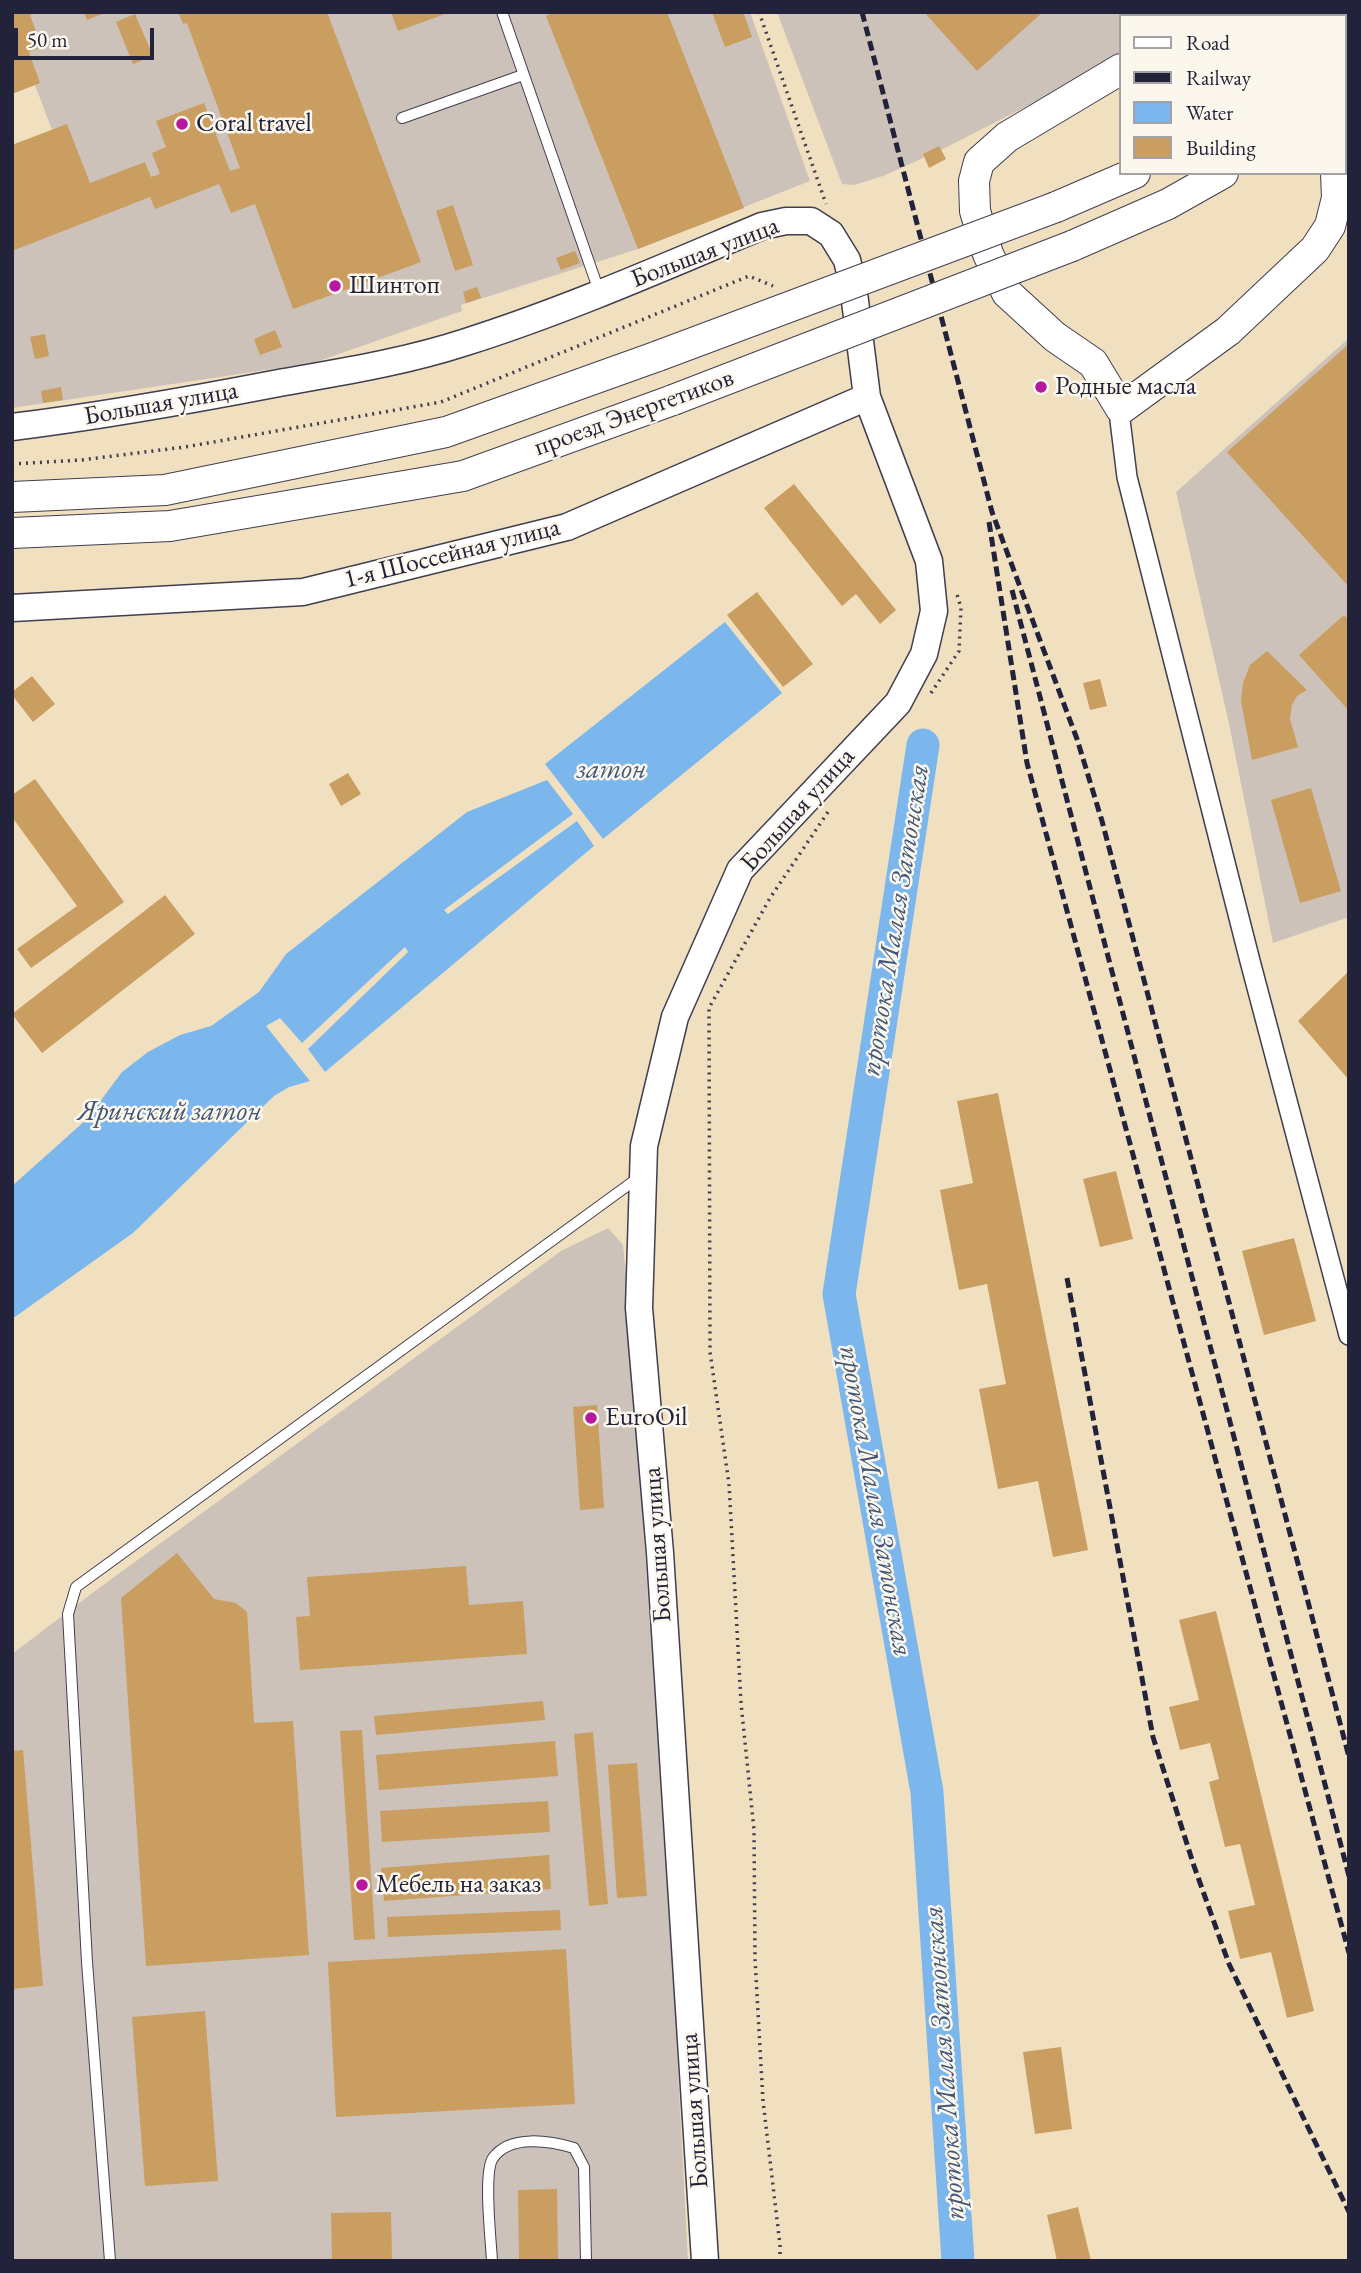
<!DOCTYPE html>
<html>
<head>
<meta charset="utf-8">
<style>
	body { margin:0 }
	#map { position:relative; width:1361px; height:2273px; overflow:hidden; background:#f0e0c0; font-family:"EB Garamond",serif }
	canvas { display:block }
	.frame { position:absolute; inset:0; border:14px solid #22223b; pointer-events:none }
	.legend { position:absolute; left:1119px; top:14px; width:228px; height:161px; box-sizing:border-box; background:#fbf7ec; border:2px solid #a4a2a5; margin:0; padding:9px 12px; list-style:none; font-size:21px; color:#22223b }
	.legend li { display:flex; align-items:center; gap:14px; height:35px }
	.legend b { width:35px; border:2px solid #a4a2a5 }
	.scale { position:absolute; left:14px; top:28px; width:140px; height:32px; box-sizing:border-box; border:4px solid #22223b; border-top:0; padding-left:9px; font-size:21px; line-height:24px; white-space:nowrap; color:#22223b; -webkit-text-stroke:5px #fbf7ec; paint-order:stroke }
</style>
</head>
<body>
<div id="map">
<canvas width="1361" height="2273"></canvas>
<div class="frame"></div>
<ul class="legend">
<li><b style="height:9px;background:#fff"></b>Road</li>
<li><b style="height:9px;background:#22223b"></b>Railway</li>
<li><b style="height:19px;background:#7bb7ed"></b>Water</li>
<li><b style="height:19px;background:#ca9d60"></b>Building</li>
</ul>
<div class="scale">50 m</div>
</div>
<script>
const ctx = document.querySelector('canvas').getContext('2d');
ctx.lineJoin = 'round';
function fill(path, color) { ctx.fillStyle = color; ctx.fill(path, 'evenodd'); }
function stroke(path, color, width, dash) { ctx.strokeStyle = color; ctx.lineWidth = width; ctx.lineCap = dash ? 'butt' : 'round'; ctx.setLineDash(dash || []); ctx.stroke(path); }
function label(font, color, halo, rows, align = 'center') {
  ctx.font = font + ' "EB Garamond",serif'; ctx.lineWidth = 5; ctx.setLineDash([]); ctx.textBaseline = 'middle'; ctx.strokeStyle = halo; ctx.fillStyle = color; for (const [text, x, y, turn = 0] of rows) {
    ctx.save(); ctx.translate(x, y); ctx.rotate((+turn || 0) * Math.PI / 180); ctx.textAlign = isNaN(turn) ? turn : align; if (halo) ctx.strokeText(text, 0, 0); ctx.fillText(text, 0, 0); ctx.restore();
  }
}
const industrial = new Path2D(`
	M12,12H750L810,181L638,249L461,305L462,311L313,363L12,408V145L52,130L35,85L12,94Z
	M777,12H1204L1198,16H1121V58L941,150L883,176L854,185L842,184Z
	M1349,338V917L1273,943L1228,719L1176,492Z
	M608,1228L623,1245L629,1309L673,1978L688,2261H12V1654L95,1591L561,1251Z`);
const water = new Path2D(`
	M725,622L782,693L603,839L545,764Z
	M547,780L573,814L444,910L448,914L577,821L594,846L325,1072L308,1049L408,952L405,947L302,1043L280,1018L266,1026L310,1081L289,1087L274,1096L133,1233L12,1319V1186L87,1119L122,1072L148,1052L180,1035L211,1026L259,992L286,954L467,812Z`);
const river = new Path2D(`
	M923,745L839,1294L927,1792L958,2261`);
const building = new Path2D(`
	M12,12H37L30,15L42,47L29,52L40,83L12,94Z
	M84,12H107L87,20Z
	M178,12H327L421,262L293,309L255,204L231,213L219,184L155,209L150,197L12,251V145L67,124L90,183L145,162L151,177L160,174L152,153L166,147L156,121L204,103L230,171L240,168L187,23L183,24Z
	M391,12H447L448,13L398,31Z
	M554,12H667L744,208L638,249L546,16Z
	M712,12H743L752,37L725,47Z
	M924,12H1043L977,71Z
	M135,14L153,56L133,64L116,22Z
	M939,146L946,159L929,168L923,154Z
	M453,205L473,265L455,271L436,211Z
	M575,251L580,263L561,270L556,258Z
	M477,287L481,298L466,303L463,292Z
	M275,330L282,347L260,355L254,339Z
	M45,334L49,356L35,359L30,337Z
	M1349,344V587L1227,452Z
	M61,387L63,400L43,403L41,391Z
	M794,484L896,610L880,624L856,594L842,606L764,508Z
	M757,592L813,664L783,687L727,615Z
	M1344,615L1349,620V711L1299,655Z
	M1267,651L1307,690L1297,696L1292,705L1290,719L1298,747L1252,760L1241,701L1243,683L1250,665Z
	M32,676L55,704L33,722L12,695V692Z
	M1100,679L1107,706L1090,710L1083,683Z
	M348,773L361,794L341,806L329,784Z
	M35,779L124,902L31,968L17,949L77,906L12,817V795Z
	M1311,788L1341,891L1300,903L1271,800Z
	M165,895L195,934L42,1053L12,1014Z
	M1349,971V1080L1298,1021Z
	M998,1093L1088,1550L1053,1557L1038,1481L998,1489L979,1389L1006,1384L987,1284L959,1290L940,1190L973,1183L957,1101Z
	M1116,1171L1133,1239L1100,1247L1083,1179Z
	M1294,1238L1316,1321L1264,1335L1242,1251Z
	M597,1405L604,1508L580,1510L573,1407Z
	M177,1553L214,1599L236,1603L247,1612L254,1723L293,1721L309,1955L146,1966L121,1598Z
	M466,1566L469,1605L523,1601L527,1654L300,1670L296,1617L310,1616L307,1577Z
	M1216,1611L1314,2011L1287,2018L1271,1952L1240,1959L1228,1911L1255,1905L1240,1844L1225,1847L1209,1782L1219,1779L1210,1743L1180,1750L1169,1707L1199,1700L1179,1620Z
	M543,1701L545,1720L376,1735L374,1716Z
	M362,1730L375,1939L354,1940L340,1731Z
	M593,1732L608,1904L589,1906L574,1734Z
	M555,1741L558,1776L379,1790L376,1755Z
	M23,1750L43,1986L12,1989V1751Z
	M637,1763L647,1896L617,1898L608,1765Z
	M548,1801L550,1832L382,1842L380,1811Z
	M549,1855L551,1889L384,1901L381,1868Z
	M560,1910L561,1930L388,1937L387,1917Z
	M566,1949L575,2104L336,2117L328,1962Z
	M205,2011L218,2181L145,2186L132,2017Z
	M1061,2047L1072,2129L1035,2134L1023,2052Z
	M557,2189L558,2261H519L518,2190Z
	M1078,2207L1091,2261H1057L1047,2215Z
	M391,2212L392,2261H332L331,2213Z`);
const path = new Path2D(`
	M759,12L826,204
	M12,464L81,460L185,447L441,402L749,276L773,286
	M931,693L959,651L961,608L956,591
	M780,2261V2245L763,2101L755,1959L754,1830L741,1703L729,1484L710,1352L709,1008L770,898L830,809`);
const service = new Path2D(`
	M502,12L600,294
	M402,118L523,75
	M110,2261L87,1962L68,1614L76,1587L638,1178
	M492,2261C491,2240 483,2172 493,2158C510,2134 550,2141 574,2148L584,2167L586,2261`);
const minor = new Path2D(`
	M1121,409L1120,420L1127,477L1250,961L1349,1335`);
const secondary = new Path2D(`
	M12,427C102,416 191,400 279,383C341,372 405,362 466,342C567,310 664,267 762,226L786,221H811L831,234L847,260L853,285L867,397L929,561L934,611L924,654L898,703L740,870L675,1017L644,1146L639,1308L660,1553L705,2261
	M12,608L303,592L567,527L867,397`);
const primary = new Path2D(`
	M1216,16L1222,12
	M1345,39L1349,37
	M1121,69L1007,137L979,162L974,181L975,211L988,254L1007,293L1055,337L1093,363L1121,409L1228,331L1315,249L1330,226L1337,198L1336,173
	M1345,90L1349,87
	M1345,124L1349,116
	M1056,207L1135,173
	M1072,246L1168,204L1223,173
	M12,497L165,490L446,432L658,356
	M12,533L170,526L463,476L673,400`);
const rail = new Path2D(`
	M862,12L992,512L1077,739L1102,821L1349,1757
	M989,522L1027,763L1349,1953
	M1012,590L1349,1876
	M1067,1278L1153,1737L1194,1866L1229,1964L1349,2212`);
const primaryBridge = new Path2D(`
	M658,356L1056,207
	M673,400L1072,246`);
const markers = [
	[182,124,7,"#b5179e"],
	[335,286,7,"#b5179e"],
	[1041,387,7,"#b5179e"],
	[591,1418,7,"#b5179e"],
	[362,1885,7,"#b5179e"]
];
const poiNames = [
	["Coral travel",196,124],
	["Шинтоп",349,286],
	["Родные масла",1055,387],
	["EuroOil",605,1418],
	["Мебель на заказ",376,1885]
];
const streetNames = [
	["Большая улица",705,253,-21],
	["Большая улица",161,404,-10],
	["проезд Энергетиков",634,413,-20],
	["1-я Шоссейная улица",452,554,-14],
	["Большая улица",798,810,-48],
	["Большая улица",658,1545,-94],
	["Большая улица",695,2111,-94]
];
const waterNames = [
	["затон",612,770],
	["протока Малая Затонская",896,920,-81],
	["Яринский затон",170,1112],
	["протока Малая Затонская",875,1501,80],
	["протока Малая Затонская",945,2063,-94]
];
fill(industrial, '#cdc2b9');
fill(water, '#7bb7ed');
stroke(river, '#7bb7ed', 33);
fill(building, '#ca9d60');
stroke(service, '#413e4f', 12);
stroke(minor, '#413e4f', 22);
stroke(secondary, '#413e4f', 29);
stroke(primary, '#413e4f', 32);
stroke(path, '#413e4f', 3.5, [2, 5]);
stroke(service, '#fff', 10);
stroke(minor, '#fff', 19);
stroke(secondary, '#fff', 26);
stroke(primary, '#fff', 30);
stroke(rail, '#22223b', 5, [10, 5]);
stroke(primaryBridge, '#413e4f', 32, []);
stroke(primaryBridge, '#fff', 30);
for (const [x, y, r, color] of markers) { const dot = new Path2D(); dot.arc(x, y, r, 0, 2 * Math.PI); ctx.fillStyle = color; ctx.fill(dot); stroke(dot, '#fbf7ec', 2.5); }
label('26px', '#22223b', '#fbf7ec', poiNames, 'left');
label('26px', '#22223b', '#fbf7ec', streetNames);
label('italic 28px', '#415679', '#fbf7ec', waterNames);
</script>
</body>
</html>
